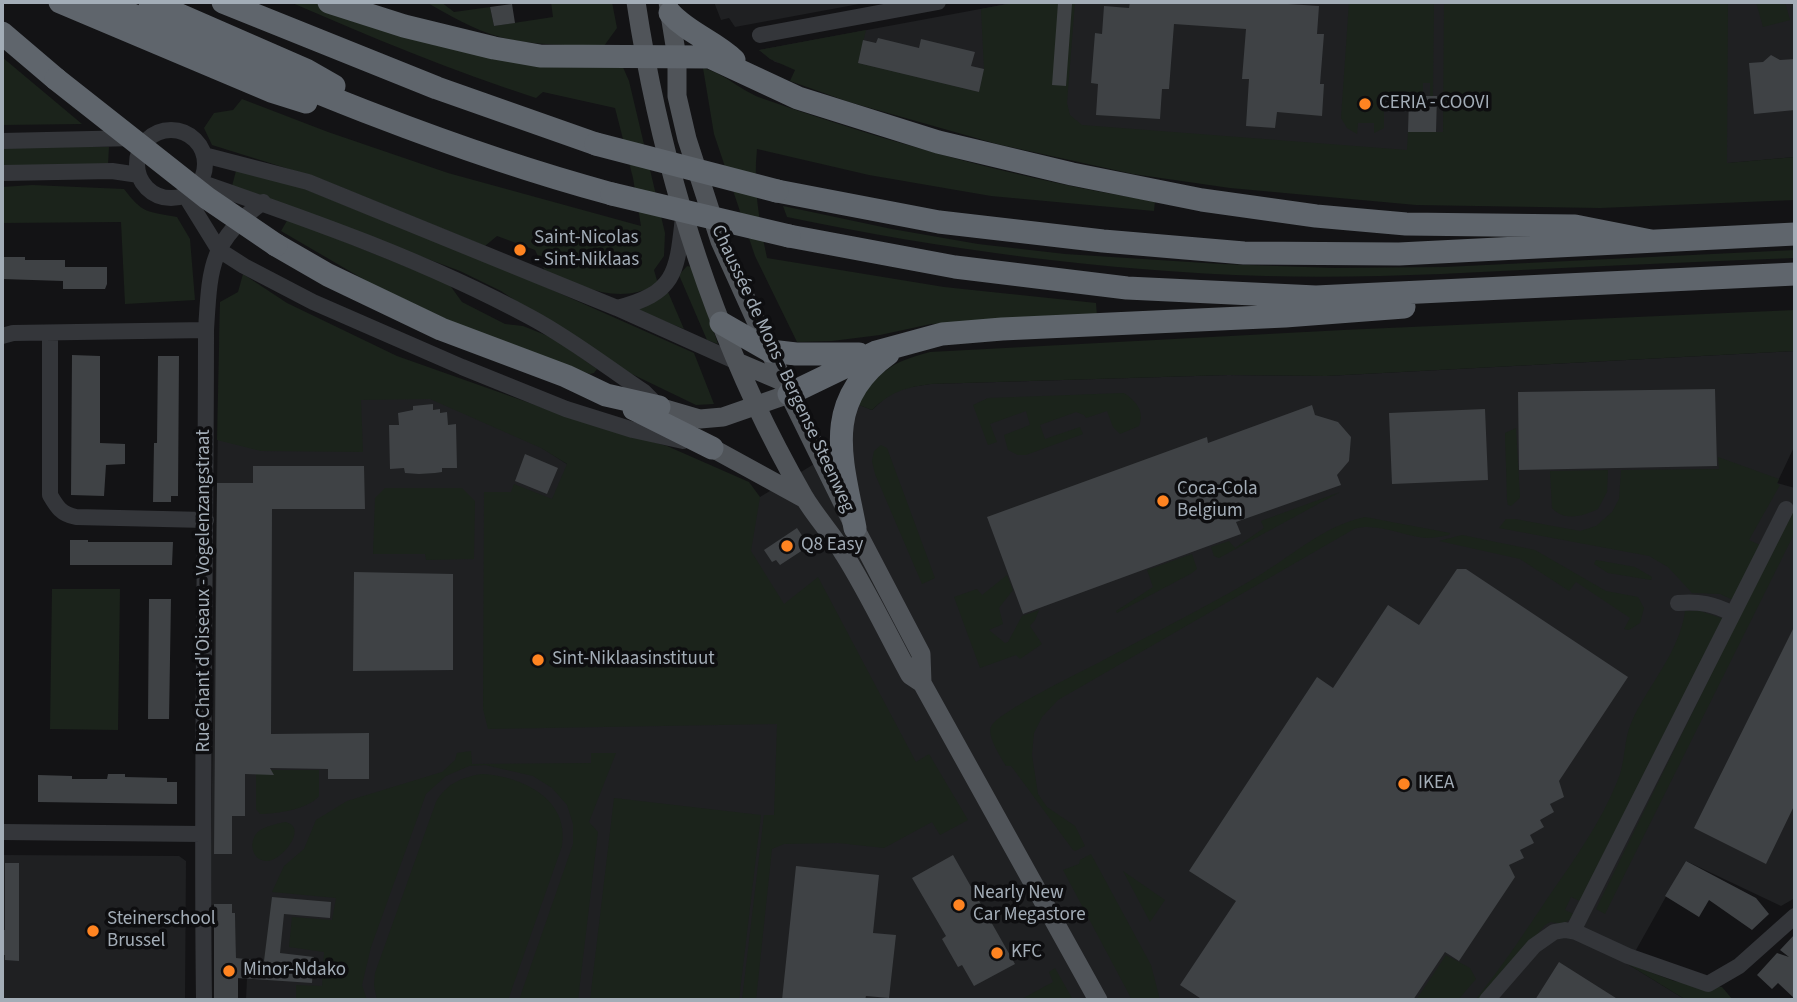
<!DOCTYPE html>
<html>
<head>
<meta charset="utf-8">
<style>
	body { margin:0 }
	#map { position:relative; width:1797px; height:1002px; overflow:hidden; background:#131315; font-family:"Source Sans 3",sans-serif }
	canvas { display:block }
	.frame { position:absolute; inset:0; border:4px solid #a3adb7; pointer-events:none }
</style>
</head>
<body>
<div id="map">
<canvas width="1797" height="1002"></canvas>
<div class="frame"></div>
</div>
<script>
const ctx = document.querySelector('canvas').getContext('2d');
ctx.lineJoin = 'round';
function fill(path, color) { ctx.fillStyle = color; ctx.fill(path, 'evenodd'); }
function stroke(path, color, width, dash) { ctx.strokeStyle = color; ctx.lineWidth = width; ctx.lineCap = dash ? 'butt' : 'round'; ctx.setLineDash(dash || []); ctx.stroke(path); }
function label(font, color, halo, rows, align = 'center') {
  ctx.font = font + ' "Source Sans 3",sans-serif'; ctx.lineWidth = 7; ctx.setLineDash([]); ctx.textBaseline = 'middle'; ctx.strokeStyle = halo; ctx.fillStyle = color; for (const [text, x, y, turn = 0] of rows) {
    ctx.save(); ctx.translate(x, y); ctx.rotate((+turn || 0) * Math.PI / 180); ctx.textAlign = isNaN(turn) ? turn : align; if (halo) ctx.strokeText(text, 0, 0); ctx.fillText(text, 0, 0); ctx.restore();
  }
}
const built = new Path2D(`
	M714,2H870L735,27L729,18L721,20Z
	M1018,2H1795V157L1651,170L1046,129L775,62L759,50Z
	M220,302L461,395L582,474L760,497L850,442L855,403L872,410L887,396L904,388L930,384L1228,375L1326,376L1795,351V445L1777,483L1795,488V898L1781,906L1686,861L1636,950L1626,963L1686,1000H246L247,978L236,979L235,913H232L231,904L210,905Z
	M2,855L179,856L186,861L185,1000H2Z`);
const green = new Path2D(`
	M290,2H316L358,16L622,65L629,81L665,233L664,256L654,270L658,284C617,306 585,287 545,271L535,250L497,236L485,246L321,179L212,145L204,128L214,113L233,110L242,99L328,132L448,173L641,226L633,178L615,108L543,92L536,98C452,71 371,37 290,2Z
	M426,2H441L454,12L490,7L494,26L553,17L551,2H612L617,28L604,46C570,45 533,46 500,37C474,30 449,15 426,2Z
	M1018,2H1075L1067,103L1070,115L1082,125L1407,150L1408,132H1443L1444,2H1728L1727,163L1795,157V200L1600,208L1416,205L1230,188L1133,174L997,144L849,102L790,81L795,70L770,59L759,50L866,30L858,63L979,92L984,69L981,9Z
	M1349,2H1434L1433,96H1430V83H1423V98H1384V128L1374,133V123H1358L1357,134L1347,128L1341,118Z
	M1756,2H1785L1790,20L1763,27Z
	M2,57L82,124L2,125Z
	M703,68C726,74 742,92 764,99C891,143 1023,181 1155,201L1154,211L991,196L869,175L757,149C753,186 759,221 767,258L944,287L1096,303L1097,316L931,324L880,335L832,341L797,342L755,256L714,134Z
	M2,146L109,147L108,165L2,168Z
	M237,167L285,181L523,277L694,353L714,404L696,405L607,362L501,291L460,271L232,186Z
	M32,185L124,189C144,215 147,211 177,217L190,239L195,300L125,304L121,222L2,223V187Z
	M783,206L892,229L978,244L1065,254L1221,264L1333,268L1445,267L1795,250V258C1718,261 1640,264 1562,268C1463,273 1364,279 1265,276C1104,271 945,250 787,217Z
	M288,219L449,284L462,302L505,324L523,326L553,338L597,369L594,373L590,374L497,342L461,326L370,283L281,231Z
	M687,266L692,267L718,344L707,340L679,275Z
	M243,274L287,303L397,356L572,418L667,446L749,482L760,497L751,551L784,604L818,577L916,762L929,754L968,820L940,835L932,822L884,848L838,843L784,844L772,849L756,1000H742L764,815H774L777,724L488,729L483,709L484,492H511L514,484L552,499L567,464L541,448L430,399L361,400L363,452L261,451L217,440L220,302L238,292Z
	M668,292L684,329L639,311L640,307Z
	M1795,310V351L1326,376L1228,375L931,384C904,388 892,391 872,410L856,404C882,370 889,363 930,352L1343,330Z
	M1124,393C1136,401 1145,411 1139,426L1120,434L1113,427L1107,411L1086,418L1084,415L1076,412L1040,425L1045,439L1080,427L1083,434L1026,455H1018L1008,450L1004,435L1030,425L1026,411L990,424L997,442L988,445L973,405L988,398Z
	M1516,428L1520,498L1511,506L1508,505L1507,500L1505,433Z
	M881,445L887,448L935,578L922,584L875,474L872,461L874,451Z
	M1718,457L1779,479L1777,484L1780,485L1749,540L1760,545L1733,600L1720,594L1692,593L1668,567L1649,556L1499,528L1506,519H1515L1580,531L1596,526L1612,512L1619,499L1621,470L1719,469Z
	M1608,470L1607,492L1598,509C1583,516 1565,522 1552,508L1550,471Z
	M385,488H462L475,501L474,559L426,560L425,554H373L375,498Z
	M1340,492L1219,558L1214,556L1211,547L1229,541L1235,548L1264,528L1261,521Z
	M1792,510L1795,511V532L1605,914L1596,909Z
	M1365,517L1450,533L1449,535C1442,536 1434,538 1426,538C1402,536 1377,522 1354,529L1058,700L1042,717L1034,733L1032,755L1038,794L1047,807L1075,826L1085,846L1075,851L1073,850L1020,778L1011,766H1006C1001,757 987,737 991,727C997,712 1081,672 1100,662C1149,635 1201,610 1250,581C1287,560 1322,526 1365,517Z
	M1462,535L1535,550L1606,591L1638,597L1644,608L1640,623L1629,630L1624,629L1630,618L1576,582L1569,591L1520,559L1439,541Z
	M1192,554L1197,569L1192,573L1117,613L1116,611L1153,587L1147,570Z
	M1596,560L1635,567L1652,577L1651,580L1608,573L1594,564Z
	M1007,575L1013,590L999,608L1003,624L989,630L1005,643L1008,642L1022,616L1039,610L1035,620L1030,626L1042,644L1020,659L1016,655L980,668L954,597L977,589L982,595Z
	M52,589H120L118,730L50,729Z
	M1685,611H1700L1724,619L1582,902L1571,897L1565,910L1576,915L1563,924L1550,922L1544,926L1483,1000H1475C1502,967 1525,932 1549,896C1574,860 1600,824 1617,782C1626,762 1623,740 1632,721C1649,684 1680,651 1685,611Z
	M471,751L472,764L591,763V753H616L589,822L598,832L578,1000H519L573,844V824L567,805L552,788L533,776L485,765L469,766L446,776L426,794L371,947L362,985L367,1000H296V985L322,986L324,952L289,947L292,917L332,920L336,898L272,892L284,866L304,849L316,820L347,801L442,772L455,760L457,753Z
	M256,770H319V796C309,809 276,814 260,814L256,809Z
	M481,774C522,776 570,799 562,846L508,1000H377L374,985L375,973L436,802C447,783 461,778 481,774Z
	M614,798L761,815L739,1000H590Z
	M285,822C310,827 280,863 266,861C251,860 248,840 259,831C266,826 276,824 285,822Z
	M1091,854L1151,965L1160,1000H1132L1063,870L1079,864L1080,860Z
	M1123,871L1165,900L1150,922Z
	M1446,955L1470,968L1476,979L1458,1000H1416Z
	M1626,963L1674,981L1722,987L1733,1000H1686Z
	M1055,968L1073,1000H1020L1053,982L1049,972Z`);
const building = new Path2D(`
	M1130,2H1257L1319,6L1317,34H1324L1320,84H1324L1322,116L1277,112L1275,128L1246,126L1249,79H1242L1246,29L1174,24L1169,89H1162L1160,119L1096,115L1098,84L1091,83L1095,33L1102,34L1104,6L1129,8Z
	M1058,3L1072,4L1066,86L1052,85Z
	M512,4L515,23L494,26L490,7Z
	M878,38L919,48L921,39L975,52L971,66L984,69L979,92L858,63L863,40L876,43Z
	M1771,55L1780,60L1795,59V110L1754,114L1749,63L1763,62Z
	M1423,96H1437L1436,132H1408L1409,98H1423Z
	M2,257H25V260H65V267H107V284L105,289H63V281L2,279Z
	M72,355L100,356V443L125,444V464L106,465L104,496L71,495Z
	M158,356H179L178,496H171V502H153L154,443H157Z
	M1715,389L1717,466L1519,470L1518,392Z
	M433,404V410L440,409V413L447,412L448,425L456,424L457,468H442V472L435,473L419,474L405,473L404,468L390,469L389,425H399L398,413L413,410V406Z
	M1312,405L1315,415L1338,422L1351,437L1349,461L1337,475L1341,485L1236,522L1241,534L1023,614L987,517L1207,437L1208,443Z
	M1485,409L1488,480L1392,484L1389,413Z
	M525,454L558,468L547,494L515,481Z
	M253,466H364L365,509H272L271,734L369,733V779H328V769L270,768L274,775L245,774V816H232V854H214L217,483H253Z
	M797,528L809,546L780,565L776,560L772,562L764,550Z
	M70,540H88V542H173L172,565H70Z
	M1457,569H1466L1628,677L1559,781L1564,797L1550,804L1554,812L1540,820L1544,827L1530,835L1534,843L1520,850L1524,858L1509,865L1515,877L1459,961L1445,952L1413,1000H1203L1180,985L1236,901L1189,871L1317,677L1333,688L1388,605L1419,625Z
	M354,572L453,574V670L353,671Z
	M149,599H171L169,719H148Z
	M1795,625V804L1766,864L1694,828Z
	M108,774H125V777L167,778V782H177V804L38,802V775L72,776V779H107Z
	M953,855L1015,964L974,986L962,965L958,967L942,939L946,936L912,878Z
	M1686,861L1756,898L1769,914L1752,930L1709,900L1699,917L1665,896Z
	M5,863H19V961L5,960V955H2V930H5Z
	M796,866L879,875L873,933L896,935L889,998L866,996L865,1000H782Z
	M272,897L331,902L330,918L284,914L280,953L314,957L312,983L238,978V1000H214V904H232V913H235L236,958L264,961Z
	M1795,934V999L1778,983L1772,989L1757,975L1777,953L1789,957L1780,950Z
	M1559,962L1619,1000H1535Z`);
const minor = new Path2D(`
	M760,35L938,2
	M137 164a34 34 0 1 1 68 0a34 34 0 1 1-68 0Z
	M2,141L136,138
	M204,155L308,182L617,308L737,362
	M2,173L112,171L139,175
	M200,182C313,221 427,261 532,318C571,339 607,367 644,392L659,407
	M185,195L219,250L244,266L313,302L462,367L566,409L633,430L683,441
	M617,308C676,293 677,272 683,217
	M50,334V495C57,507 61,514 76,517L206,520
	M2,336L13,333L206,330
	M1678,603C1699,601 1714,604 1733,614
	M2,832L202,834
	M1573,931L1786,509
	M204,1000C201,777 206,553 206,330C210,268 209,242 263,202
	M1487,1000L1534,946L1554,932L1565,930L1576,932L1628,956L1708,984L1739,966L1795,916`);
const major = new Path2D(`
	M636,2C657,140 696,276 755,403C770,435 787,467 804,497C816,517 832,534 844,554C868,592 888,635 910,675L922,683
	M668,2L677,58V96L687,139L720,241L789,394L855,528L921,654L922,683L1098,1000
	M737,362L784,382
	M659,407L700,419L723,417L789,394
	M712,448L805,499`);
const highway = new Path2D(`
	M60,2L271,91L306,102
	M102,2C269,73 437,147 612,194
	M150,2L306,70L334,86
	M223,2L437,88L596,144
	M329,2L404,26L494,48L540,56L710,57L798,98L938,142L1072,174L1202,200L1316,216L1406,224L1575,226L1651,241
	M670,13C688,33 714,41 734,60
	M2,33L56,79
	M777,191L939,222L1103,241L1244,253L1399,254L1795,234
	M789,236L955,267L1127,288L1316,297L1795,274
	M276,245L328,275L441,329L566,376L606,395L659,407
	M721,323L770,351L796,354H859
	M789,394L876,352L942,334L1002,329L1285,316L1404,307
	M634,409L712,448
	M855,528C842,460 821,402 888,354`);
const highwayBridge = new Path2D(`
	M56,79L207,198L276,245
	M596,144L777,191
	M612,194L789,236`);
const markers = [
	[1365,104,7,"#ff8421"],
	[520,250,7,"#ff8421"],
	[1163,501,7,"#ff8421"],
	[787,546,7,"#ff8421"],
	[538,660,7,"#ff8421"],
	[1404,784,7,"#ff8421"],
	[959,905,7,"#ff8421"],
	[93,931,7,"#ff8421"],
	[997,953,7,"#ff8421"],
	[229,971,7,"#ff8421"]
];
const poiNames = [
	["CERIA - COOVI",1379,104],
	["Saint-Nicolas",534,239],
	["- Sint-Niklaas",534,261],
	["Coca-Cola",1177,490],
	["Belgium",1177,512],
	["Q8 Easy",801,546],
	["Sint-Niklaasinstituut",552,660],
	["IKEA",1418,784],
	["Nearly New",973,894],
	["Car Megastore",973,916],
	["Steinerschool",107,920],
	["Brussel",107,942],
	["KFC",1011,953],
	["Minor-Ndako",243,971]
];
const streetNames = [
	["Chaussée de Mons - Bergense Steenweg",782,369,65],
	["Rue Chant d'Oiseaux - Vogelenzangstraat",205,591,-90]
];
fill(built, '#1f2022');
fill(green, '#1b231b');
fill(building, '#3f4245');
stroke(minor, '#34363a', 16);
stroke(major, '#505459', 19);
stroke(highway, '#5f656c', 23);
stroke(highwayBridge, '#5f656c', 23);
for (const [x, y, r, color] of markers) { const dot = new Path2D(); dot.arc(x, y, r, 0, 2 * Math.PI); ctx.fillStyle = color; ctx.fill(dot); stroke(dot, '#0e0e10', 2.5); }
label('19px', '#a3adb7', '#0e0e10', poiNames, 'left');
label('19px', '#a3adb7', '#0e0e10', streetNames);
</script>
</body>
</html>
